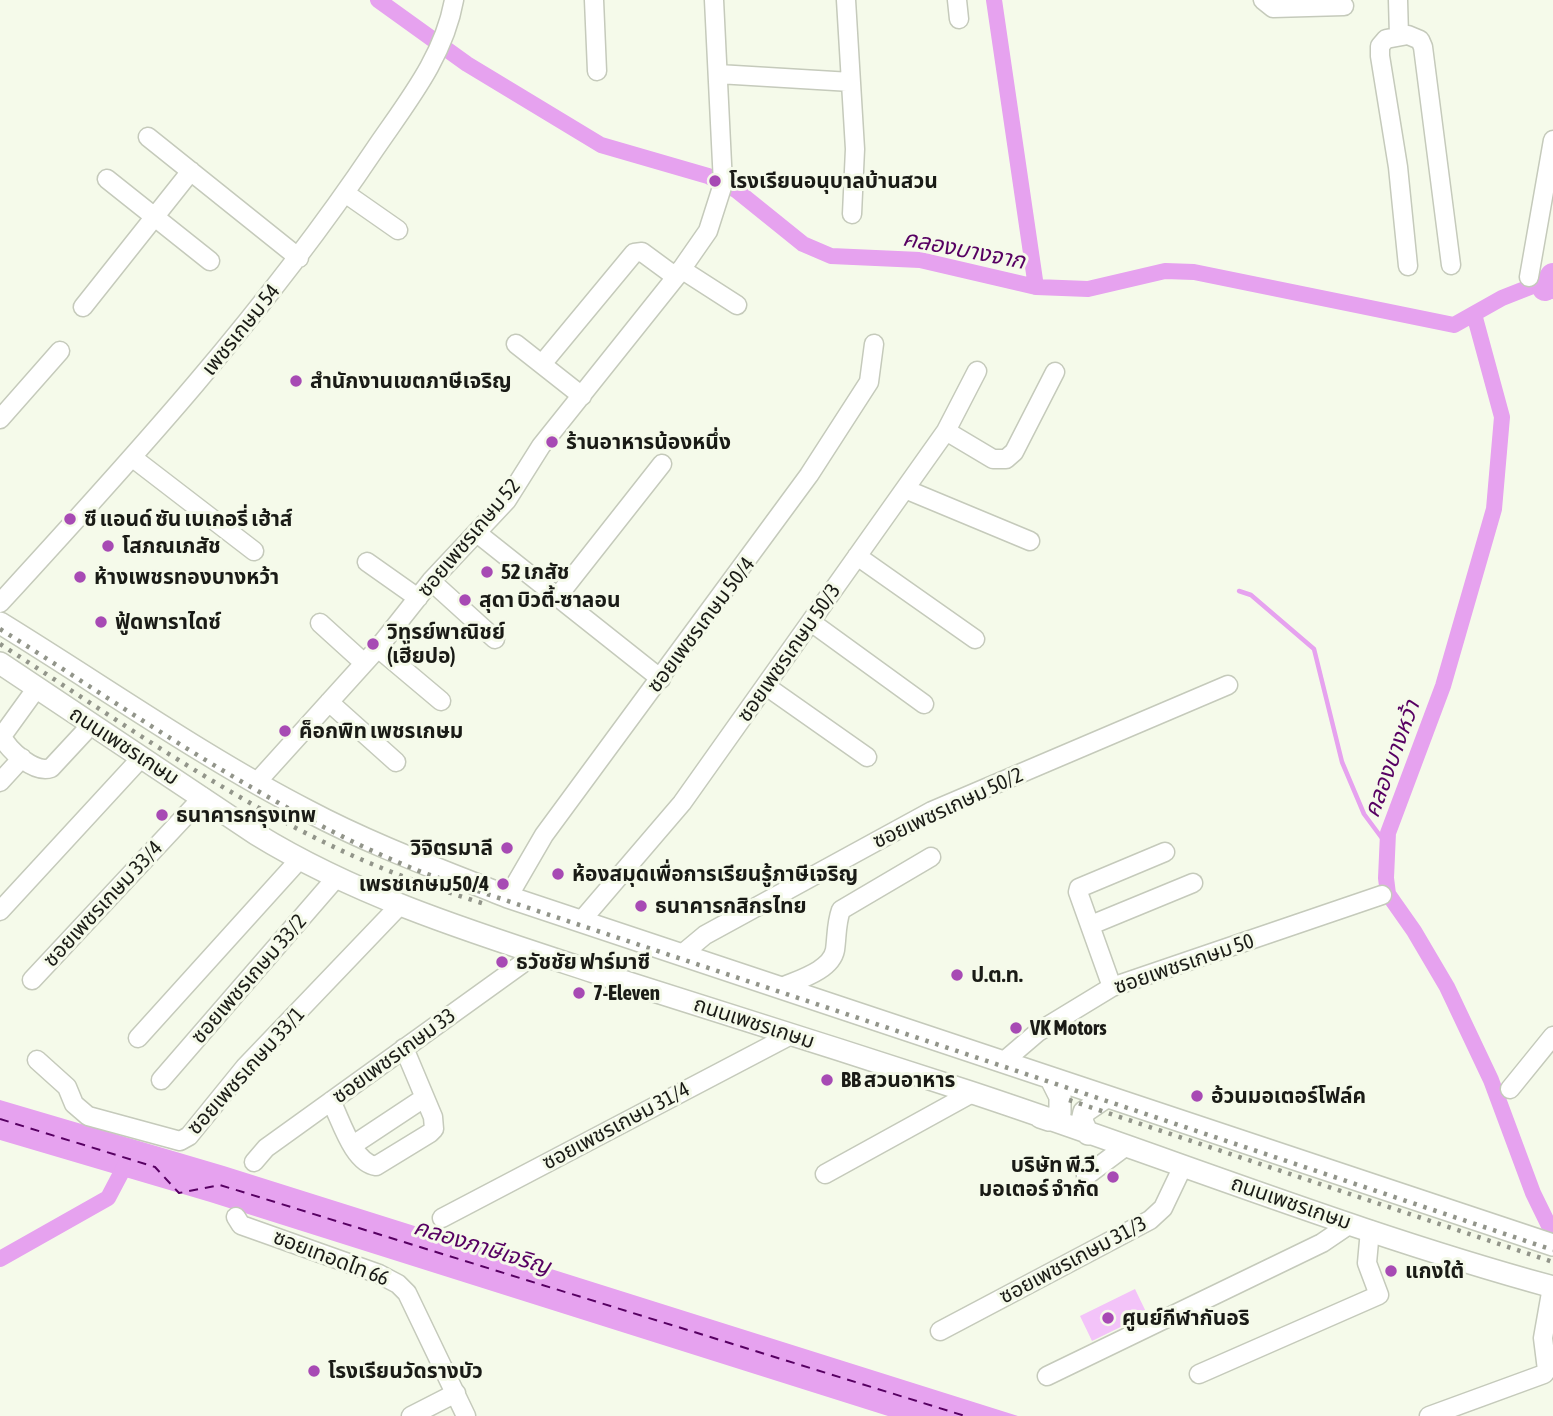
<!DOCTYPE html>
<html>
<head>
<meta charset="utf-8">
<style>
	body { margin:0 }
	canvas { display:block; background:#f5faea }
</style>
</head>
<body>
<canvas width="1553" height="1416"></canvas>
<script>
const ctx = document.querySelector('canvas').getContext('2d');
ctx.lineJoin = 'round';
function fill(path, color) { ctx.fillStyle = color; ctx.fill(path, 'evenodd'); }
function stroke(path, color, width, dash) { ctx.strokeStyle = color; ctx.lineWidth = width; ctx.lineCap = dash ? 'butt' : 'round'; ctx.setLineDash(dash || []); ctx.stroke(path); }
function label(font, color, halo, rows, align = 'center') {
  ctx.font = font + ' "Asap Condensed","Noto Sans Thai",sans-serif'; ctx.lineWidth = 6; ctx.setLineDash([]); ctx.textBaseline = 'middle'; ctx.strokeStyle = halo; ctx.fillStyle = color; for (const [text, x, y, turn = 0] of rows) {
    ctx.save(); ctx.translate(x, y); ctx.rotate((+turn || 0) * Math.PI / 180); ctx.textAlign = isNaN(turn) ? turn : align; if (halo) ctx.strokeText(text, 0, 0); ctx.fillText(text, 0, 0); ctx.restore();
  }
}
const green = new Path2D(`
	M1135,1289L1147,1314L1092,1341L1080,1316Z`);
const water = new Path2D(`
	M0,1100L224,1166L1018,1416H888L210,1202L0,1140Z`);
const stream = new Path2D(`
	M1239,591L1251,595L1314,649L1342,762L1364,814L1387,845`);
const canal = new Path2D(`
	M378,0L467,64L601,145L708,176L736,190L803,244L831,256L920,260L1036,287L1088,289L1165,271L1194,272L1454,325L1502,298L1535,285L1553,291
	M994,0L1036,287
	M1474,314L1502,417L1494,509L1443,686L1388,833L1386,878L1388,894L1414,931L1447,987L1491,1080L1533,1193L1553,1234
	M0,1259L108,1198L128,1160`);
const river = new Path2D(`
	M1545,288L1553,276`);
const ferry = new Path2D(`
	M0,1119L155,1167L179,1193L220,1185L965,1416`);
const minor = new Path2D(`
	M594,0L597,71
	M846,0L855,149L852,214
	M957,0L959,19
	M1263,0L1273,8L1344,6
	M1398,0L1399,36
	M718,74L851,82
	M148,137L299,258
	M107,179L210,261
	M345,193L398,230
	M1408,266L1398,167L1380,56V46L1386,39L1408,35L1420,40L1423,47L1451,265
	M681,269L737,305
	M1529,277L1553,140
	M83,307L191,171
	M516,344L582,396
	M542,364L634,253L642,252L676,277
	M0,419L60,351
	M946,431L993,459H1006L1014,452L1055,372
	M133,458L254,551
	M905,489L1030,541
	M477,533L661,679
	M857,556L975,639
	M367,562L418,598
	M431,581L495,639
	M558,596L662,464
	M0,603C133,458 265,313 375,149C407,102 444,57 454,0
	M811,622L924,704
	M320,623L363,662
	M378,648L441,701
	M766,686L867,757
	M36,689L2,736C8,750 35,774 51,768L90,726
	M329,702L396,762
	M0,782L22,758
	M256,783L378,648L431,581L507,500L541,446L676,277L708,231L723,184L714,0
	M508,897L544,835L809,475L869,382L874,344
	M0,911L141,758
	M581,921L682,803L946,431L977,371
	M1091,925L1193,883
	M681,955L705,935L932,811L1228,685
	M32,980L203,797
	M1112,987L1078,892L1079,888L1165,852
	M780,988C797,980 831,971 835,950C837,936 836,924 841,910L931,857
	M138,1038L299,860
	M37,1060L67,1087L74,1104L88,1116L180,1141L189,1136L245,1067L400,905
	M1003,1062L1038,1032L1112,987L1382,895
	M161,1080L336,878
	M1510,1089L1553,1036
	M331,1101C341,1120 353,1163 376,1166L430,1133L434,1129L433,1117L404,1048
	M353,1145L424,1098
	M254,1162L266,1148L537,953
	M825,1174L972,1093
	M1086,1176L1126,1146
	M236,1217L241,1225L379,1274L398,1284L407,1293L466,1416
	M442,1218L791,1035
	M940,1331L1150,1220L1163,1208L1183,1166
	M1199,1374L1379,1295L1367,1263L1370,1230
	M1047,1376L1322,1243L1350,1224
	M411,1416L456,1393
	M1429,1416L1544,1374L1547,1370L1543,1338L1552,1287`);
const major = new Path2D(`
	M0,623C101,685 203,757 308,811C372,845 441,870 508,897L1553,1245
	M0,663L256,834C360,898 478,934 594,972C719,1012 845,1051 970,1092C1164,1156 1355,1233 1553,1287
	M1040,1117L1049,1120L1060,1113V1097L1051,1079
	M1088,1134L1082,1121L1084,1112L1106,1097`);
const rail = new Path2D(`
	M0,629C137,715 273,813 424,873L1553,1250
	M0,644C109,714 218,792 336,848C384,871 434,888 485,904
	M1069,1100L1553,1262`);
const markers = [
	[715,181,7,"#a74ab4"],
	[296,381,7,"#a74ab4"],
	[552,442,7,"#a74ab4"],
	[70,519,7,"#a74ab4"],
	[108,546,7,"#a74ab4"],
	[487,572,7,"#a74ab4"],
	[80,577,7,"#a74ab4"],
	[465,600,7,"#a74ab4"],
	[101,622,7,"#a74ab4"],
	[373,644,7,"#a74ab4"],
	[285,731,7,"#a74ab4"],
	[162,815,7,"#a74ab4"],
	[507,848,7,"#a74ab4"],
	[558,874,7,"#a74ab4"],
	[503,884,7,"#a74ab4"],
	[641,906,7,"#a74ab4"],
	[502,962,7,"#a74ab4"],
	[957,975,7,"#a74ab4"],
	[579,993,7,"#a74ab4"],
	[1016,1028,7,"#a74ab4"],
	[827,1080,7,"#a74ab4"],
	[1197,1096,7,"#a74ab4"],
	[1113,1177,7,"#a74ab4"],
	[1391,1271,7,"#a74ab4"],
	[1108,1318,7,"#a74ab4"],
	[314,1371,7,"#a74ab4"]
];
const poiNames = [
	["โรงเรียนอนุบาลบ้านสวน",729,181],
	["สำนักงานเขตภาษีเจริญ",310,381],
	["ร้านอาหารน้องหนึ่ง",566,442],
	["ซี แอนด์ ซัน เบเกอรี่ เฮ้าส์",84,519],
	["โสภณเภสัช",122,546],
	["52 เภสัช",501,572],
	["ห้างเพชรทองบางหว้า",94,577],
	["สุดา บิวตี้-ซาลอน",479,600],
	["ฟู้ดพาราไดซ์",115,622],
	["วิทูรย์พาณิชย์",387,632],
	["(เฮียปอ)",387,656],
	["ค็อกพิท เพชรเกษม",299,731],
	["ธนาคารกรุงเทพ",176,815],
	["วิจิตรมาลี",493,848,"right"],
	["ห้องสมุดเพื่อการเรียนรู้ภาษีเจริญ",572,874],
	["เพรชเกษม50/4",489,884,"right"],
	["ธนาคารกสิกรไทย",655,906],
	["ธวัชชัย ฟาร์มาซี",516,962],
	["ป.ต.ท.",971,975],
	["7-Eleven",593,993],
	["VK Motors",1030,1028],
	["BB สวนอาหาร",841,1080],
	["อ้วนมอเตอร์โฟล์ค",1211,1096],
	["บริษัท พี.วี.",1099,1165,"right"],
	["มอเตอร์ จำกัด",1099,1189,"right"],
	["แกงใต้",1405,1271],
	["ศูนย์กีฬากันอริ",1122,1318],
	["โรงเรียนวัดรางบัว",328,1371]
];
const streetNames = [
	["เพชรเกษม 54",241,330,-51],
	["ซอยเพชรเกษม 52",469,538,-50],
	["ซอยเพชรเกษม 50/4",701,625,-53],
	["ซอยเพชรเกษม 50/3",789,653,-55],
	["ถนนเพชรเกษม",124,746,33],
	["ซอยเพชรเกษม 50/2",948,808,-25],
	["ซอยเพชรเกษม 33/4",103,904,-47],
	["ซอยเพชรเกษม 50",1184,964,-19],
	["ซอยเพชรเกษม 33/2",249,979,-49],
	["ถนนเพชรเกษม",754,1023,18],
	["ซอยเพชรเกษม 33",394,1056,-36],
	["ซอยเพชรเกษม 33/1",246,1071,-48],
	["ซอยเพชรเกษม 31/4",616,1126,-28],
	["ถนนเพชรเกษม",1291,1203,19],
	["ซอยเทอดไท 66",331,1258,21],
	["ซอยเพชรเกษม 31/3",1073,1260,-28]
];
const waterNames = [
	["คลองบางจาก",964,250,11],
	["คลองบางหว้า",1392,759,-70],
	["คลองภาษีเจริญ",482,1247,17]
];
fill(green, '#f3c3f9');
fill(water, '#e6a2ef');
stroke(stream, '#e6a2ef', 4.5);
stroke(canal, '#e6a2ef', 16);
stroke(river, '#e6a2ef', 26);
stroke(ferry, '#570062', 2, [9, 7]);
stroke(minor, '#c5cabb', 21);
stroke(major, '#c5cabb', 24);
stroke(minor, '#fff', 18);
stroke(major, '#fff', 21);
stroke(rail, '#92958a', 4.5, [3.5, 7]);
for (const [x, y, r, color] of markers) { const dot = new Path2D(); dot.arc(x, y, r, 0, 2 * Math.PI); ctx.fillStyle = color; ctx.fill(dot); stroke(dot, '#f5faea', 2.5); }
label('bold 21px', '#1a1b16', '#f5faea', poiNames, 'left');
label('21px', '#1a1b16', '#f5faea', streetNames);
label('italic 23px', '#570062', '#f5faea', waterNames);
</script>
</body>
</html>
